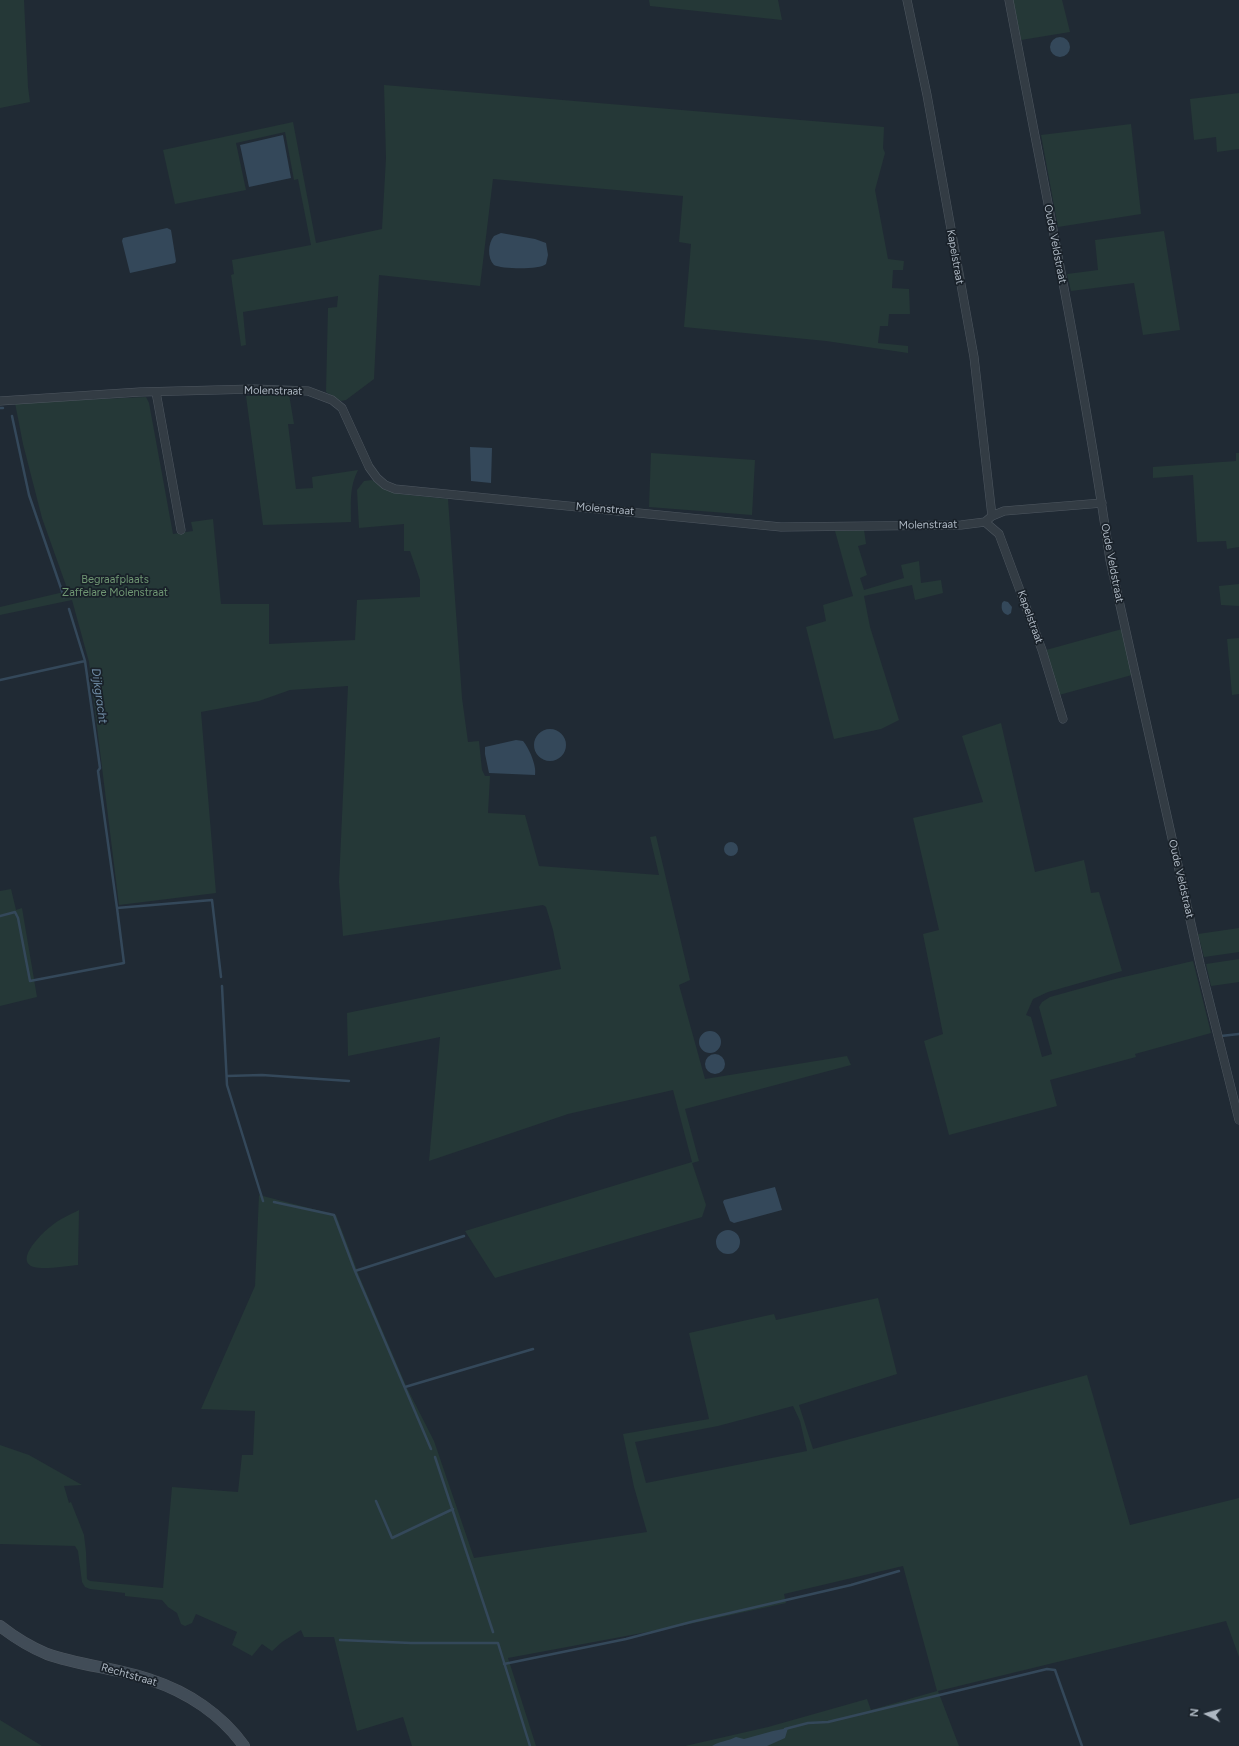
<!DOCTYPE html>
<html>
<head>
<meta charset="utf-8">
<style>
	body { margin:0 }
	#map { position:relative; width:1239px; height:1746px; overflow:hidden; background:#202a34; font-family:Figtree,sans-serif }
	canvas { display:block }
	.north { position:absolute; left:1187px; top:1694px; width:40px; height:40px; -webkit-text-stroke:3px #192129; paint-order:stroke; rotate:276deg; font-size:11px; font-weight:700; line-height:16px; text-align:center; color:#adb7c2 }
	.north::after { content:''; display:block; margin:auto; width:14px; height:18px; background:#adb7c2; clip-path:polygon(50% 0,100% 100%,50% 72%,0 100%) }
</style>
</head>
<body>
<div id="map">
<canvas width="1239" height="1746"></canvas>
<div class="north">N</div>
</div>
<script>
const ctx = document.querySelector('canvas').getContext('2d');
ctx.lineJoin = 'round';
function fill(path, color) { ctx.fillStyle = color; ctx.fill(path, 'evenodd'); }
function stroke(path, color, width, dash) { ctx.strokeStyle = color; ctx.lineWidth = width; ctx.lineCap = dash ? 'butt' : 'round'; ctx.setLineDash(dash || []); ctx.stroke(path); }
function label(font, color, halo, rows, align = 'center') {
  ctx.font = font + ' Figtree,sans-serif'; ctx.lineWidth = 3.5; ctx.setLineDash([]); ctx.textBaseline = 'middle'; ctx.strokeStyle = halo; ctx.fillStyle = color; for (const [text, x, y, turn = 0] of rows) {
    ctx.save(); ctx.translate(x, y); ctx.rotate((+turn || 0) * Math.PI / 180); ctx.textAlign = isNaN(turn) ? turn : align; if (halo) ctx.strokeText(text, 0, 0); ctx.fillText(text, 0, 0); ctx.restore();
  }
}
const green = new Path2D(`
	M0,0H24L28,87L30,102L0,108Z
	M649,0H778L782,20L650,6Z
	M1013,0H1062L1070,32L1021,40Z
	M384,85L884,127L883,148L885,153L875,190L888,259L904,261L903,270H893L892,288L909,289L910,314H889L888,326H880L878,343L908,346V353L826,341L684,327L691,244L679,242L683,196L493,179L480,286L379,275L374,379L346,400L341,401L326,392L328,308L337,307L338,296L243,312L246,345L241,346L231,275L234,274L232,260L311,245L298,179L294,180L285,132L236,143L246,190L175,204L163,150L293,122L316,243L382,229L386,158Z
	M1239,93V149L1217,152L1216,137L1194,140L1190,99Z
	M1131,124L1141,214L1058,227L1041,135Z
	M1164,231L1180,330L1143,335L1134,283L1071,291L1067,274L1098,270L1095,240Z
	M289,394L294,424H288L296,489L313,488L312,477L358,470C349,487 351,504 351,522L263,525L246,396Z
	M146,397L149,403L173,534L193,531L191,522L213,519L221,604H269V644L355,640L357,600L420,597V580L410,551H404V524L359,528L357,490L364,481L372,480L383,488L400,494L448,499L462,698L468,742L479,741L482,770L485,776H490L488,813L525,815L539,866L659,875L650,837L656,836L690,980L679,985L705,1079L847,1056L851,1065L685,1109L699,1161L692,1163L706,1205L702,1217L495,1278L465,1231L692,1162L673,1090L568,1114L429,1161L440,1037L348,1056L347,1013L561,969L553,930L546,907L543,905L343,936L339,882L348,686L290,690L259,701L201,712L216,893L119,905L89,662L72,600L0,615V607L68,591L42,518L23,444L15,403Z
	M651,453L755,460L752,515L649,507Z
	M1236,453H1239V547L1227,549L1226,541L1197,542L1193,475L1153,478V467L1236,461Z
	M864,530L866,544L858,546L867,575L860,578L864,590L904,578L901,565L919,561L921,583L941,580L943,593L915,600L912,585L864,596L870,627L899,720L881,729L834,739L806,627L826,621L823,605L853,596L835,531Z
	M1239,584V606L1221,605L1219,586Z
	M1122,629L1132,675L1059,695L1046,650Z
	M1239,638V694L1232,695L1227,639Z
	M1001,723L1035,872L1084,860L1091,893L1099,892L1122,971L1048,992L1033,999L1026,1015L1031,1017L1042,1057L1052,1054L1039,1007L1042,1002L1050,997L1115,979L1193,961L1211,1033L1135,1054L1136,1057L1050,1080L1057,1106L949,1135L924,1041L943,1034L923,934L939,930L913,818L983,802L962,736Z
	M11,889L16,910L22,908L37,997L0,1006V891Z
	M1239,928V952L1204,957L1198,934Z
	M1239,959V982L1211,986L1206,964Z
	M259,1195L336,1215L360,1278L407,1388L434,1441L474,1558L647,1532L634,1487L623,1434L709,1419L689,1333L774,1314L776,1320L878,1298L897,1374L799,1405L813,1449L1087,1375L1130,1525L1239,1498V1657L1226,1621L938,1691L959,1746H685L768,1727L867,1699L871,1710L937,1691L903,1566L784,1594L786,1603L685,1625L508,1658L536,1746H412L403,1717L357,1731L334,1637H304L301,1630L282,1642L272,1651L262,1644L252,1656L232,1645L237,1632L196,1614L192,1623L185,1626L181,1624L177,1613L168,1607L162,1600L125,1596V1593L90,1589L85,1587L82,1582L78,1551L75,1546L0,1544V1445L29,1455L82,1485L64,1486L69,1503L71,1502L84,1535L86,1552L87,1579L90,1581L163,1588L172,1487L238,1492L242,1455H253L255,1411L201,1409L255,1286ZM793,1406L800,1421L807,1451L646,1483L635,1442L718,1426Z
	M79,1210L78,1265C68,1266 43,1270 34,1267C14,1261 41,1234 50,1227C58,1220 69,1215 79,1210Z
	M0,1720L42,1746H0Z`);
const water = new Path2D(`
	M1050 47a10 10 0 1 1 20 0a10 10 0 1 1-20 0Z
	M283,135L291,178L249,187L240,145Z
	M167,228L171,230L176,261L175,263L130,273L122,241L123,238Z
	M501,233L535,239L546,243L548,255L546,264C540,270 501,269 494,265C487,258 488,243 494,236Z
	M470,447L492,448L491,483L471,481Z
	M1004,601L1008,602L1012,607L1011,613L1008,615C1002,613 1001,609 1002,603Z
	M534 745a16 16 0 1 1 32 0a16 16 0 1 1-32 0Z
	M516,740L523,741C529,748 537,766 535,775L489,773L485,754V747Z
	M724 849a7 7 0 1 1 14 0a7 7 0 1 1-14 0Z
	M699 1042a11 11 0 1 1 22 0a11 11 0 1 1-22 0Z
	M705 1064a10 10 0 1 1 20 0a10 10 0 1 1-20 0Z
	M775,1187L782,1210L734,1223L730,1221L723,1202L724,1200Z
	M716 1242a12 12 0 1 1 24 0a12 12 0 1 1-24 0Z
	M788,1728L785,1738L767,1746H712C720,1741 728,1741 736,1737L744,1739L773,1731Z`);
const stream = new Path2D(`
	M0,408H3
	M12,416L29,495L64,597
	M69,609L85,661
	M0,680L85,661L100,768L98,771L117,908L212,900L221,977
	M0,916L15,912L18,918L30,981L124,963L117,908
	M222,986L227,1085L263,1201
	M1221,1036L1239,1034
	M227,1076L262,1075L349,1081
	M274,1202L334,1215L355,1271L431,1449
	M355,1271L464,1236
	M405,1387L533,1349
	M435,1457L493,1632
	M376,1501L392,1538L453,1509
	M340,1640L411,1643H498L530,1746
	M504,1664L626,1639L691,1622L851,1585L899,1571
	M785,1729L808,1723L828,1722L1047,1669L1055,1670L1082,1746`);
const street = new Path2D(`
	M907,0L927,95L974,357L992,516
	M1009,0C1044,186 1083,373 1110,560L1200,964L1239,1120
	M156,392L181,530
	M0,401L140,392L254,389L308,391L332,400L342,408L369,467L377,478L385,485L395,489L781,527L961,525L985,522L992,516L1004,511L1102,503
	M985,522L999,534L1042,650L1063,719`);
const secondary = new Path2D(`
	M0,1626C14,1637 30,1647 47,1654C81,1666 118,1668 151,1680C188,1692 222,1715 244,1746`);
const streetNames = [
	["Oude Veldstraat",1055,244,79],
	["Kapelstraat",955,257,80],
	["Molenstraat",273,391,1],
	["Molenstraat",605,509,5],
	["Molenstraat",928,525,-1],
	["Oude Veldstraat",1112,563,79],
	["Kapelstraat",1030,617,70],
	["Oude Veldstraat",1181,879,77],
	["Rechtstraat",129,1675,16]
];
const parkNames = [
	["Begraafplaats",115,580],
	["Zaffelare Molenstraat",115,593]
];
const waterNames = [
	["Dijkgracht",99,696,82]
];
fill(green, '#253837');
fill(water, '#34485a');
stroke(stream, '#34485a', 2.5);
stroke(street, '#4e5760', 9);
stroke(secondary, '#4e5760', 12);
stroke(street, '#333c44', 8);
stroke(secondary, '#414c57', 11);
label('11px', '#adb7c2', '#192129', streetNames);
label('11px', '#6f9673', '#192129', parkNames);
label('italic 12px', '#6f8ba4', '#192129', waterNames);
</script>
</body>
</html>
